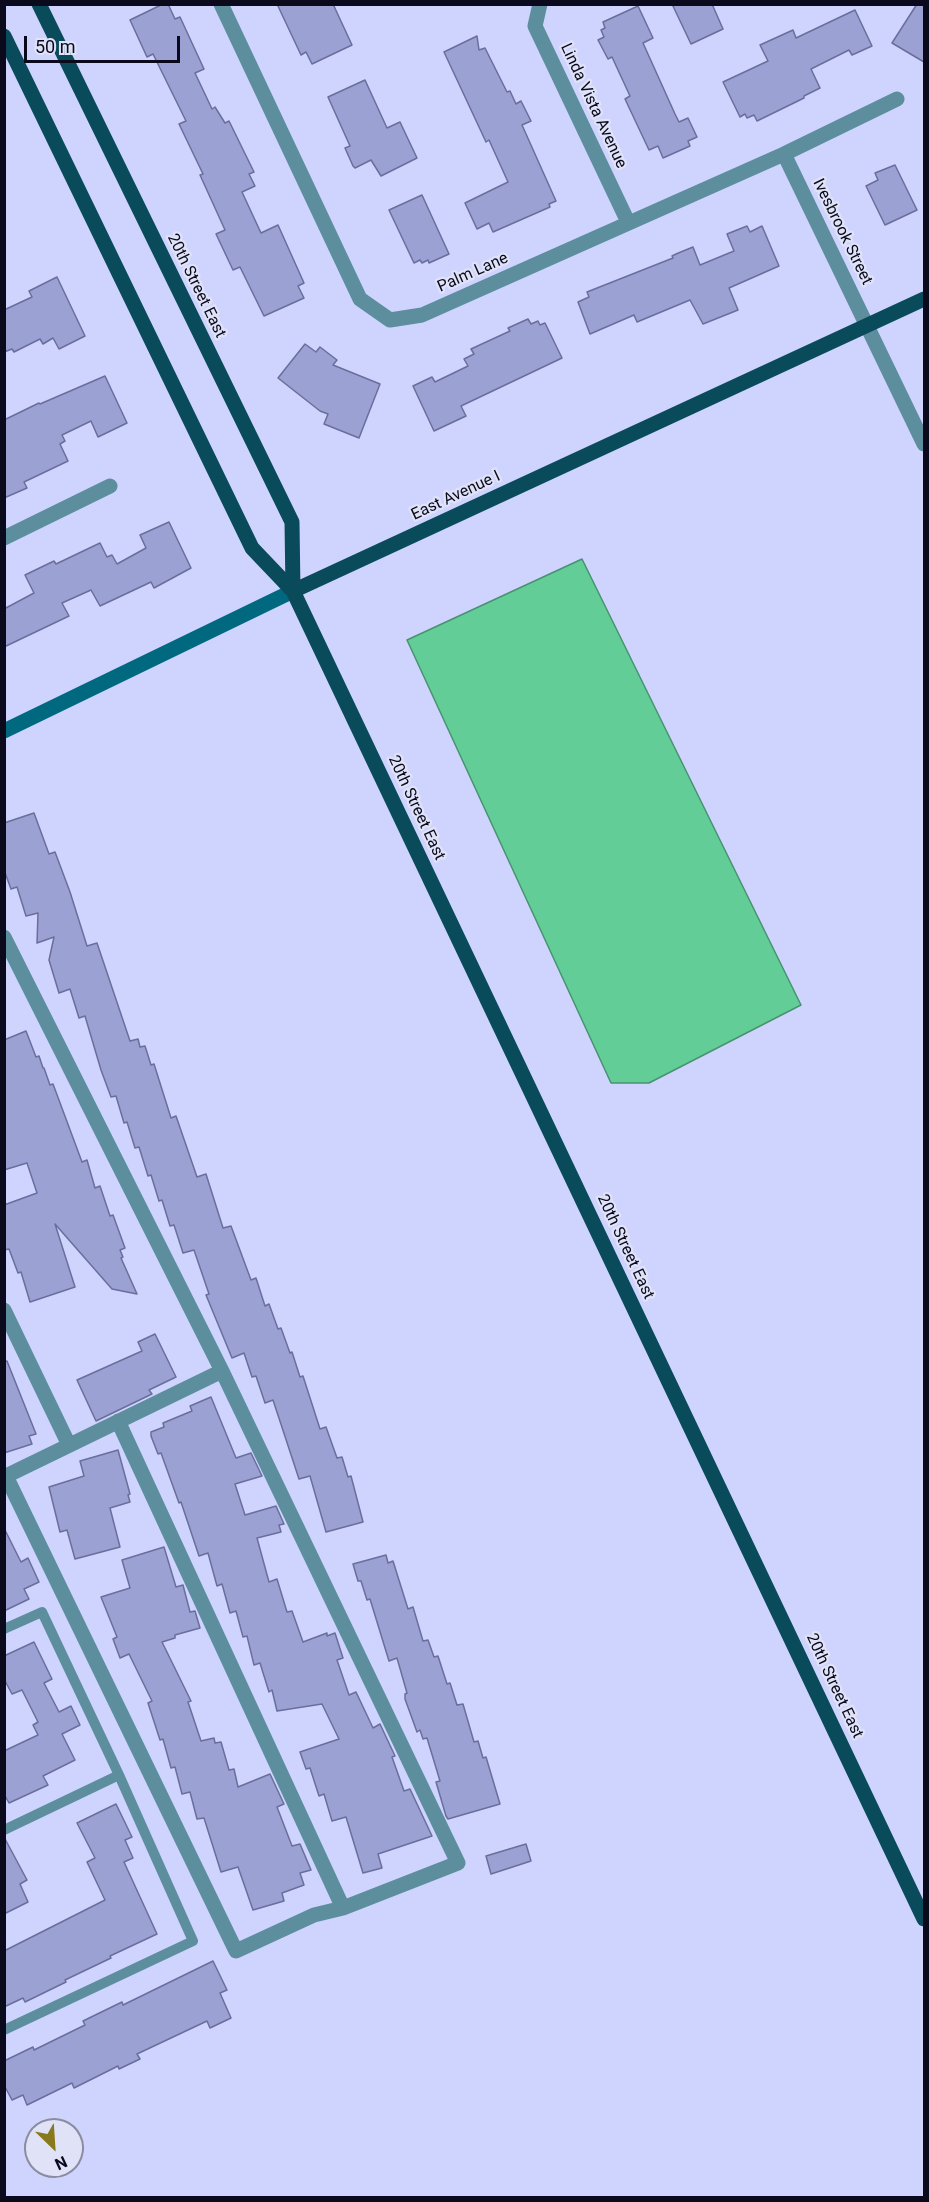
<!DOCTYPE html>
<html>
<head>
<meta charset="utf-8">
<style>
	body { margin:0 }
	#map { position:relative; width:929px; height:2202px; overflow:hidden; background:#cfd4fe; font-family:Roboto,sans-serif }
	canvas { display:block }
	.frame { position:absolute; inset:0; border:6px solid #0a0a1c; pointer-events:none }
	.north { position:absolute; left:24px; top:2118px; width:60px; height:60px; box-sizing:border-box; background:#e0e3f8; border:2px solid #8a8ca0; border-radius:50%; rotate:155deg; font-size:16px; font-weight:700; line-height:24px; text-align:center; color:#0a0a1c }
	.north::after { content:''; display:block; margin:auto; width:21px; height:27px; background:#88791d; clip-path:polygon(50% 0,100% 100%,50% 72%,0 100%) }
	.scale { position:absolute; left:24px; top:36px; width:156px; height:27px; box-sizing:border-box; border:3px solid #0a0a1c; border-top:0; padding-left:8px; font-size:18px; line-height:21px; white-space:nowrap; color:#0a0a1c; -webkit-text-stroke:4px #e0e3f8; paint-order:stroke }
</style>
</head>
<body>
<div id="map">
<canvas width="929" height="2202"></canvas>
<div class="frame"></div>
<div class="north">N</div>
<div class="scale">50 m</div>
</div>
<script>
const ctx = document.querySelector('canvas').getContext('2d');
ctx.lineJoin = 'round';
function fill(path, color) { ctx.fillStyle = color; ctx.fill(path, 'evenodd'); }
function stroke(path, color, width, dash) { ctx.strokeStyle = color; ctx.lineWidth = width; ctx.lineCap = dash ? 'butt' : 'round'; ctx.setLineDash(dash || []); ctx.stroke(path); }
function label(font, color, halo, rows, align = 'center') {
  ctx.font = font + ' Roboto,sans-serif'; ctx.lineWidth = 4.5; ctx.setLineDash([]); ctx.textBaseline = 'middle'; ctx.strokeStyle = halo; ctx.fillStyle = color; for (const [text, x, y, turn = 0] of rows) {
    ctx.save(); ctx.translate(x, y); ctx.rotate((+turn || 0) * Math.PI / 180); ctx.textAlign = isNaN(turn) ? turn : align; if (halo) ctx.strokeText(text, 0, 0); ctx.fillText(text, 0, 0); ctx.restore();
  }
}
const water = new Path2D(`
	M582,559L801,1005L649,1083H611L407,640Z`);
const building = new Path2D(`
	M163,4H168L175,19L180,17L204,69L195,73L212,109L215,107L225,123L229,121L254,172L249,174L255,186L242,192L261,233L278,225L304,283L298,286L304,298L264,316L240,267L233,270L216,234L225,230L200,175L203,174L179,124L186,121L153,54L147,57L130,20Z
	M277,4H333L352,45L312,64L306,52L301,55Z
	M672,4H712L723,29L691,44Z
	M917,4H924V62L892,43Z
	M638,6L653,38L643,43L675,114L679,122L688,118L697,137L688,141L690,146L663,158L658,146L649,150L625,99L630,96L612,57L608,59L598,40L604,37L601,30L605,28L603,22Z
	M855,10L872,46L852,55L849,50L811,69L820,88L804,96V98L757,121L754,115L747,118L745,114L740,117L723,82L768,61L760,45L793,30L796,38Z
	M477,36L479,50L485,48L507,92L510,91L516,104L521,101L531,121L522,125L556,201L549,204L550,207L493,232L489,223L477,229L465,203L508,182L489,140L486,142L444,52Z
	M365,80L387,128L400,122L417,158L381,176L371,160L355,168L353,166L345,148L350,146L328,97Z
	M895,165L917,210L885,225L866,186L878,180L875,173Z
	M422,195L449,254L429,263L428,260L422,263L420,260L414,263L389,210Z
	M747,226L750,232L762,226L779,266L729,288L738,310L703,324L690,300L637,322L634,315L590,334L578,302L589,297L587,292L673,258L672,256L676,254L693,247L700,265L734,251L727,234Z
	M57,277L85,336L59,349L53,338L43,344L40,339L14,352L12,349L4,352V310L32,297L29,291Z
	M528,319L531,324L538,321L540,325L545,323L562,358L461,406L466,416L434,431L413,386L432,377L435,382L468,366L464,359L474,354L471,349L510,331L508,328Z
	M305,344L316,352L320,347L337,360L333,365L380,384L359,438L324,424L328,414L320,411L278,378Z
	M105,376L127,423L98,437L91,421L62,435L65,441L60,444L68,461L24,482L27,488L4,498V420L39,403L40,404Z
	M169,522L191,568L154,588L151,582L100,606L91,590L62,603L69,616L4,647V609L34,593L25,575L54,561L56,564L100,543L107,557L112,555L117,564L146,548L140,535Z
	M34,813L49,854L55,852L70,892L87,946L97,943L130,1041L138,1039L140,1047L145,1046L151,1065L154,1064L171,1118L176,1116L197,1177L206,1174L223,1228L231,1226L251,1280L256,1278L265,1306L269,1304L278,1329L281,1328L290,1353L292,1352L300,1377L303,1376L320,1429L326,1427L337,1458L342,1457L348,1477L351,1476L363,1522L326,1532L310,1476L299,1479L273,1400L265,1403L256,1376L252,1377L244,1353L232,1358L206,1295L209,1294L194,1250L183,1253L174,1225L170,1226L162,1200L159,1201L151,1175L148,1176L139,1147L135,1148L127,1122L124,1123L116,1096L111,1097L101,1070L85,1016L79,1018L70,989L59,993L49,960L54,937L37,943L38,913L26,916L17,887L11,889L4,870V823Z
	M26,1031L36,1057L39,1056L43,1068H44L50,1085L53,1084L82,1162L87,1160L95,1188L100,1186L110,1216L113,1215L125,1248L120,1250L123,1257L121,1258L137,1294L112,1289L55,1224L75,1287L30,1302L21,1272L18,1273L9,1249L4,1250V1205L37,1193L27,1163L4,1170V1040Z
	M155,1334L176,1377L149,1390L152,1394L96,1421L77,1380L142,1351L138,1342Z
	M7,1361L36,1434L29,1436L32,1444L4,1453V1362Z
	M211,1397L236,1458L251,1453L262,1476L235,1484L245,1515L276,1506L284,1524L279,1525L281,1532L257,1538L269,1582L277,1579L287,1612L292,1611L303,1642L327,1633V1636L335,1633L343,1658L337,1660L349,1695L356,1692L373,1728L380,1724L395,1756L392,1757L404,1791L410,1789L432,1836L378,1854L382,1868L363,1873L346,1817L332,1821L324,1794L319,1796L310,1768L306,1769L300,1752L339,1739L322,1704L277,1711L272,1690L269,1692L260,1663L254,1665L247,1636L243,1637L236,1611L230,1613L222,1584L217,1586L208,1553L199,1556L181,1502L179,1503L161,1453L158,1454L151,1436V1432L164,1427L163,1423L192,1411L190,1406Z
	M118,1450L130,1494L128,1495L130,1502L110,1508L120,1547L75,1559L67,1530L60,1532L49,1487L84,1476L80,1461Z
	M4,1528L21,1562L28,1558L39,1582L24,1589L29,1599L4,1611Z
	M164,1547L176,1587L183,1585L190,1612L195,1611L200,1628L175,1635V1638L162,1642L191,1701L188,1702L201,1741L214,1738L215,1743L221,1742L229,1770L234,1769L238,1787L270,1774L284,1804L277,1807L292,1846L300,1844L311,1870L300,1873L304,1885L282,1893L284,1901L253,1910L238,1867L221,1872L204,1818L197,1819L190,1792L182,1794L175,1767L171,1768L163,1739L160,1740L148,1703L152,1701L129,1654L120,1658L113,1639L117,1637L101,1597L130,1588L122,1560Z
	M386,1555L388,1563L393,1561L408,1609L413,1607L423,1641L428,1640L434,1657L438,1656L447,1684L450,1683L457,1705L463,1704L474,1742L478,1741L483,1758L486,1757L500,1804L448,1819L446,1816L436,1782L440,1781L427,1738L423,1739L420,1730L417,1732L405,1699V1694L407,1693L397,1658L389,1661L370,1599L367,1600L361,1581H358L353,1564Z
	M34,1642L52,1679L44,1683L59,1712L71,1706L80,1725L62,1734L75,1760L43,1776L48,1785L9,1803L4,1794V1751L38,1735L33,1725L38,1722L22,1690L12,1694L4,1679V1656Z
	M116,1804L132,1837L125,1840L133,1858L124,1862L157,1934L110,1956L111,1958L65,1980L66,1982L25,2002L23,1998L4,2007V1951L105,1900L87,1862L95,1858L77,1823Z
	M4,1837L27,1880L20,1884L28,1902L4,1914Z
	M526,1844L531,1861L491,1874L486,1856Z
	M213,1961L227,1990L220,1993L231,2018L210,2028L207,2021L137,2054L140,2059L119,2069L118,2066L74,2088L72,2083L27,2105L23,2095L12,2100L4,2085V2061L33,2047L34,2050L85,2025L83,2021L122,2002L123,2005Z`);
const lane = new Path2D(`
	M4,1629L42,1612L119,1775L193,1941L4,2030
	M4,1830L119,1775`);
const street = new Path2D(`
	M221,4L360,299L390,320L422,315L784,154L897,99
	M540,4L535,26L628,222
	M784,154L924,444
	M4,538L110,486
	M4,937L222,1371L458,1863L343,1908L314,1915L236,1951L6,1476L222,1371
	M4,1310L69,1445
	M118,1421L343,1908`);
const secondary = new Path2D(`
	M4,731L293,591`);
const primary = new Path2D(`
	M39,4L292,522L293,591
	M4,36L252,548L293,591L924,1919
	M293,591L924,299`);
const streetNames = [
	["Linda Vista Avenue",593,106,65],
	["Ivesbrook Street",842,232,64],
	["Palm Lane",473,273,-24],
	["20th Street East",196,286,64],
	["East Avenue I",456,496,-25],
	["20th Street East",416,808,65],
	["20th Street East",625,1247,65],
	["20th Street East",834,1686,65]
];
fill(water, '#62cd96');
stroke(water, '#489271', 1.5);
fill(building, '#9ba1d2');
stroke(building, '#696e9c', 1.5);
stroke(lane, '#5d8e9d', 10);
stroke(street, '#5d8e9d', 15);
stroke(secondary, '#01697f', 15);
stroke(primary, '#0a4b5b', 15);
label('16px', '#0a0a1c', '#e0e3f8', streetNames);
</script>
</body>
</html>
